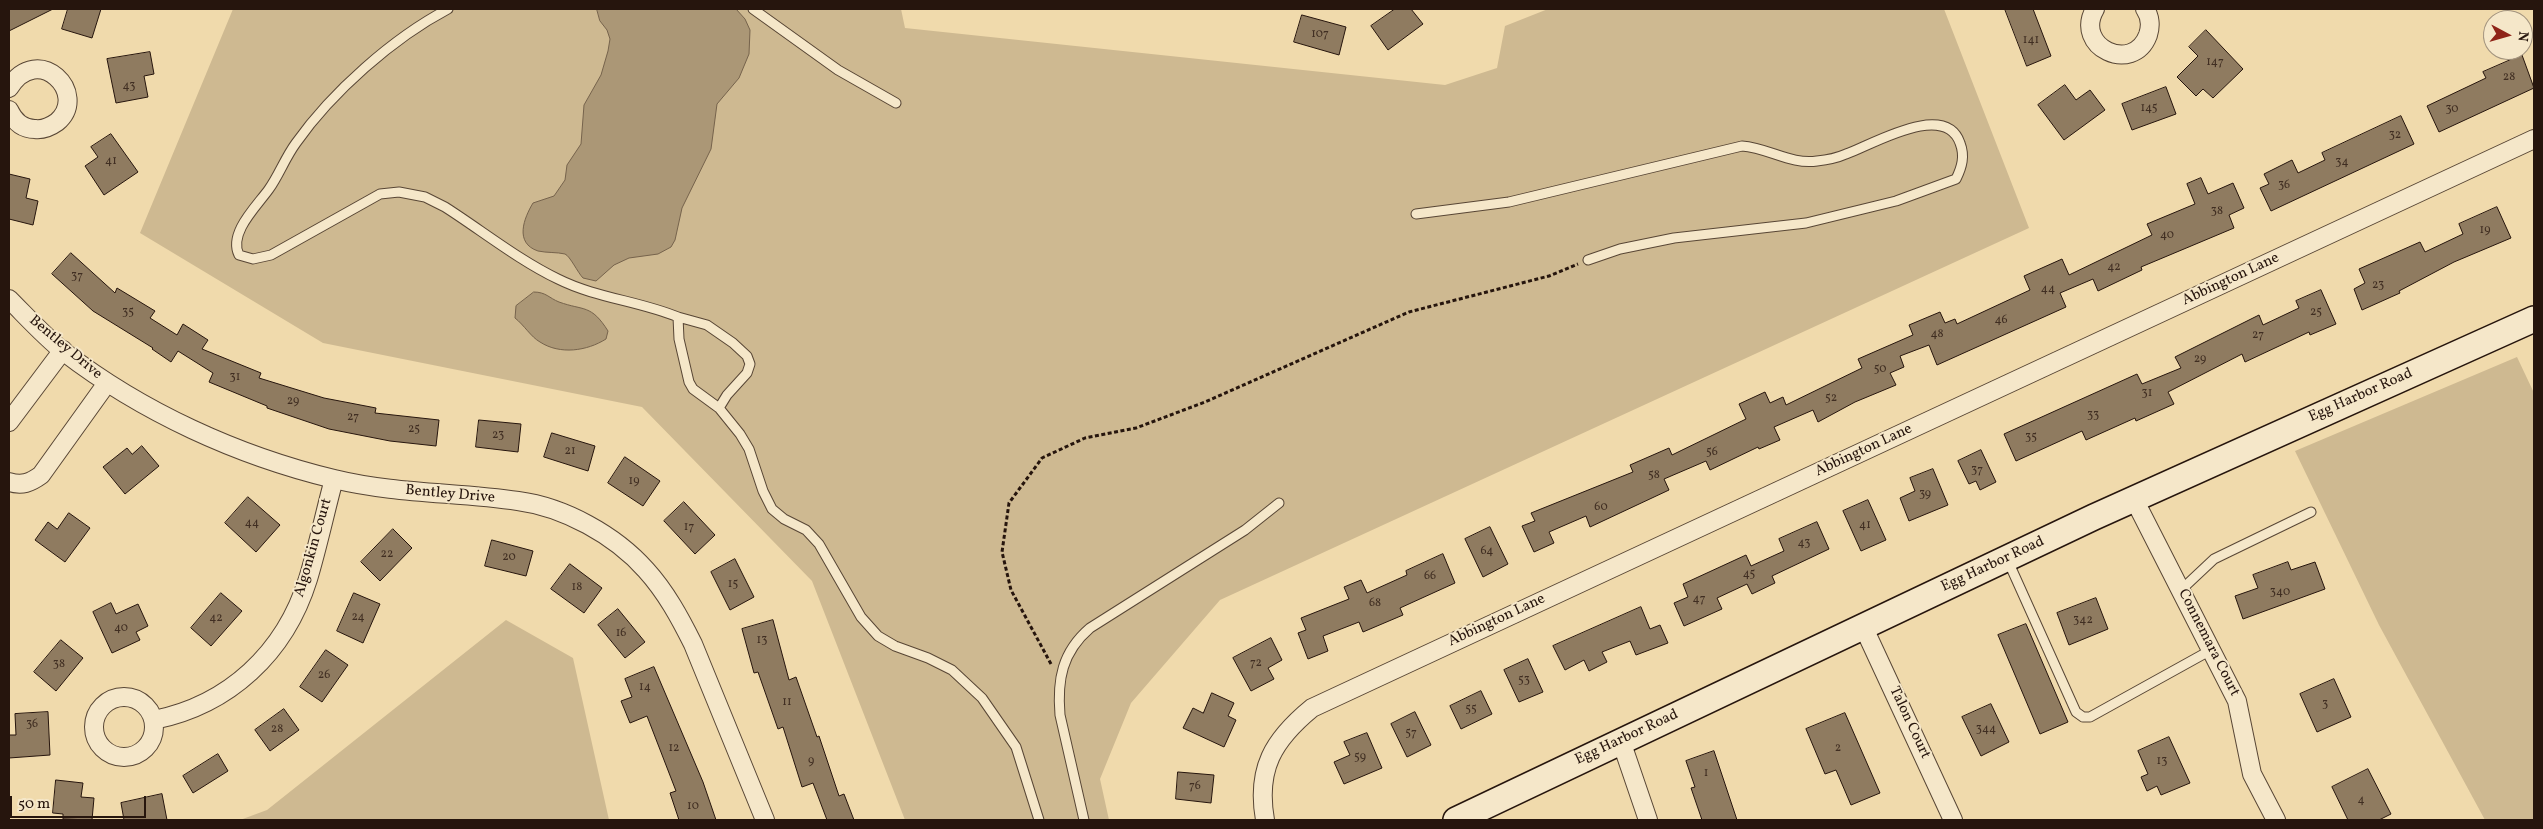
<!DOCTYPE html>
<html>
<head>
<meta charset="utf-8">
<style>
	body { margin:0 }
	#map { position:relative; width:2543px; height:829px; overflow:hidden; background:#f0daac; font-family:Vollkorn,serif }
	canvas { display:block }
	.frame { position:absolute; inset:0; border:10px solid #26150d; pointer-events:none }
	.north { position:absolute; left:2483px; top:10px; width:50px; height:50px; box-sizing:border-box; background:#f5e7c9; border:1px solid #a2937e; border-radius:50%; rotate:96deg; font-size:14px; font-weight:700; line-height:20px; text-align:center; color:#26150d }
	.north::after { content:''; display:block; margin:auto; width:18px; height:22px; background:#8f2418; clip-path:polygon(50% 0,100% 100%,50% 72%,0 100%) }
	.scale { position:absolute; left:10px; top:796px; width:136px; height:22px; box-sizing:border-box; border:2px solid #26150d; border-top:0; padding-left:6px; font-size:15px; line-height:18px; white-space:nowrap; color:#26150d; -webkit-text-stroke:4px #f5e7c9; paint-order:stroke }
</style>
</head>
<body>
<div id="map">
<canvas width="2543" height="829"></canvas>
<div class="frame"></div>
<div class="north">N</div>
<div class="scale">50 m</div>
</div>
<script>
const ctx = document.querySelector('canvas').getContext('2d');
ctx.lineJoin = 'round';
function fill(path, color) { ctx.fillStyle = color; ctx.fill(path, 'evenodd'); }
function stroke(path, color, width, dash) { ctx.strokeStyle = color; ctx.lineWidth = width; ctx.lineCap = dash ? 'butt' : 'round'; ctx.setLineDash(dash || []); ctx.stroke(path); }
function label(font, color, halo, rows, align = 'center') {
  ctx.font = font + ' Vollkorn,serif'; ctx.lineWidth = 4; ctx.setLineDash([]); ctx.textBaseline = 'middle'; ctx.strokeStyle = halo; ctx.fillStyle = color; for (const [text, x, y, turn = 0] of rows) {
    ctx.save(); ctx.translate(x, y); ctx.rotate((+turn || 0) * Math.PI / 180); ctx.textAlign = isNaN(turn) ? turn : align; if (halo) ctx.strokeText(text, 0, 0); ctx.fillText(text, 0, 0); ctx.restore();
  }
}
const green = new Path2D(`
	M233,9H901L905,28L1445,85L1497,68L1505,26L1548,9H1944L2029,228L1220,600L1131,703L1100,779L1109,820H905L812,581L642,407L323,343L140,233Z
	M2517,357L2534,393V820H2485L2379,625L2295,451Z
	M506,620L573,658L609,820H240L267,810Z`);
const water = new Path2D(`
	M597,9H736L745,19L750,30L749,54L739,78L717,104L711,149L682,208L675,240L671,247L658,254L629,258L614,265L596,281L583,278C578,273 570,256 565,254C557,252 547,253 538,251C514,243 524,218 533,203L554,196L565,180L567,165L581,144L584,105L601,75L608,51L610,39L607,30L600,21Z
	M534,292C546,292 549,298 559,302C584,311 591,304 608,331L606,339C587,351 560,355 540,342C531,337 524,325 515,318L516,306Z`);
const building = new Path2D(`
	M9,9H53L9,31Z
	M68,9H101L92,38L62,29Z
	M1395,9H1411L1423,24L1388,50L1371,26Z
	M2005,9H2033L2051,56L2027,66Z
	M1302,15L1346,27L1339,55L1294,42Z
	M2206,30L2243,69L2213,98L2203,89L2196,96L2177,77L2198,56L2189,47Z
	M150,52L154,74L144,76L148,97L116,103L107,59Z
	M2522,55L2534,88L2439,132L2427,106L2486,78L2483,72Z
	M2065,85L2076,100L2090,90L2105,110L2064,140L2038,105Z
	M2166,87L2176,114L2132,130L2122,104Z
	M2401,116L2414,144L2271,211L2260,188L2269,184L2264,174L2292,160L2298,173L2325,160L2322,153Z
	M111,134L138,172L104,195L85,166L98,157L91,147Z
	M9,174L30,179L26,198L38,201L33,225L9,219Z
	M2201,178L2208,194L2233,183L2244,208L2229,215L2234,228L2141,267L2142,270L2098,291L2093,279L2060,293L2066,307L1937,365L1929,345L1900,356L1904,367L1890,373L1896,385L1855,402L1818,422L1813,410L1774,427L1780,440L1759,449L1758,447L1710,470L1706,461L1664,479L1669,490L1590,527L1586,516L1549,532L1554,543L1534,552L1522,526L1535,521L1531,513L1633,472L1630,465L1669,448L1672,455L1746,419L1739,404L1765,392L1770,403L1783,397L1786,405L1862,368L1858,359L1913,335L1909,325L1940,312L1945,323L1955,319L1957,324L2030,290L2024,276L2062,259L2069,275L2152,235L2147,224L2195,204L2187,184Z
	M2497,207L2511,238L2454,262L2399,291L2400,293L2362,310L2354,289L2365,283L2359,269L2420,242L2425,252L2463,234L2459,224Z
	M71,253L115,293L117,288L155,311L150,318L177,335L183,324L208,340L202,349L261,373L259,378L324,398L376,408L375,413L439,420L436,446L390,441L329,429L267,408V406L209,382L213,373L178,351L171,362L152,349L153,348L93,311L52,274Z
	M2321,290L2336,324L2310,335L2309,332L2245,362L2242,354L2168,392L2174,404L2136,421L2135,418L2086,440L2082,431L2016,461L2004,434L2137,374L2142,384L2181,368L2175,357L2259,315L2263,325L2299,308L2296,301Z
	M479,420L521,424L518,452L476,447Z
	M552,433L595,446L588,471L544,457Z
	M142,446L159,466L125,494L103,467L127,448L132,454Z
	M1981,450L1996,482L1980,490L1976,481L1969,484L1958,461Z
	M625,457L660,481L643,506L608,483Z
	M1933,469L1948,505L1909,521L1900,498L1915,491L1910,478Z
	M248,497L280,525L256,552L225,523Z
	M1868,500L1886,540L1861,551L1843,511Z
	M684,502L715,535L695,554L664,521Z
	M69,513L90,528L65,562L35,540L48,522L57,529Z
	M1817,522L1829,549L1772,576L1775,583L1752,594L1747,584L1717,598L1722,609L1684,626L1674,603L1688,597L1683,584L1746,555L1751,566L1784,551L1779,539Z
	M1490,527L1508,564L1483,577L1465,539Z
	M393,529L412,548L380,581L361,562Z
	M492,540L533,551L526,576L485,566Z
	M1443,554L1455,583L1400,608L1403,615L1363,632L1359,622L1323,636L1328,651L1308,659L1298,633L1306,630L1301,618L1349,599L1344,587L1361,580L1367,593L1407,575L1406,571Z
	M735,559L754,597L730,610L711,572Z
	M2288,562L2291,570L2315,562L2325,589L2243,619L2235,596L2258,588L2253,575Z
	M570,564L602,588L584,613L551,589Z
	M221,593L242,611L211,646L191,628Z
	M354,593L380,604L363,643L337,631Z
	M2096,598L2108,629L2069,645L2057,613Z
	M111,603L116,614L138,604L148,626L136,632L140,640L112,653L93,612Z
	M1641,607L1650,629L1660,625L1668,643L1636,655L1630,641L1602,652L1607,662L1589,671L1584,660L1565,670L1553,646Z
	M618,609L645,642L625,658L598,625Z
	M773,620L789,680L796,677L817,737L819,736L839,796L844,794L854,820H827L813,783L802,787L783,727L778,729L758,672L754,673L742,629Z
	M2026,624L2068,722L2040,734L1998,635Z
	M1271,638L1282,660L1268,668L1274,679L1251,691L1233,658Z
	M61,640L83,658L56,691L34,672Z
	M326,650L348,665L322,702L300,687Z
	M1528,659L1543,692L1519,702L1504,670Z
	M654,667L703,782L716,820H679L670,793L676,791L647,716L630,723L621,701L632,697L625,679Z
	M2334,679L2351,717L2317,732L2300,694Z
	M1481,691L1492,714L1461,729L1450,706Z
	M1212,693L1234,703L1228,716L1236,720L1224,747L1183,728L1193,708L1203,713Z
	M1991,704L2009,742L1981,756L1962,717Z
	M284,709L299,730L270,751L255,730Z
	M48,712L50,755L9,758V735H16L15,714Z
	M1415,712L1431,745L1407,757L1391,724Z
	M1845,713L1880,793L1851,805L1836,770L1825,774L1806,729Z
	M1367,733L1382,768L1344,784L1334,762L1350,755L1344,742Z
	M2169,737L2190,783L2161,795L2157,786L2147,791L2141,777L2148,774L2138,751Z
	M1714,751L1737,820H1702L1691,788L1695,787L1686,761Z
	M218,754L228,771L193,793L183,776Z
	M2368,769L2391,814L2379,820H2348L2332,787Z
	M1178,772L1214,775L1211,803L1176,799Z
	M56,780L83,783L81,797L94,798L92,820L63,819V814L53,813Z
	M162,794L167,820H124L121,803Z`);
const path = new Path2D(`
	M1051,664L1011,590L1002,552L1009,503L1042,458L1085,438L1136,428L1205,402L1409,312L1549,276L1578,264`);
const service = new Path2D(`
	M448,9C393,38 332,92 296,143C285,158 279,175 269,189C257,206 228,233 239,255L253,259L271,255L380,194L399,192L425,197L445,207C481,230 520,261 558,279C596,298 639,301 678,317L679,339L689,382L693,389L719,408L740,434L749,449L763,491L772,509L784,519L806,530L819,544L861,617L878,636L895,646L928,658L952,670L982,698L1016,747L1039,820
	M753,9L838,70L896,103
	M1416,214L1509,202L1742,146C1769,148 1791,165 1817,161C1827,160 1837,158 1846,154C1870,146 1945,100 1960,143C1965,156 1962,167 1956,179L1896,201L1806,223L1674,238L1620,249L1588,260
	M678,317L707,325L733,343L747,356L750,364L747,373L727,395L719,408
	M2008,561L2076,712L2083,717H2090L2211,650
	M2181,590L2214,559L2311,512
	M1084,820L1060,715C1057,680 1062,652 1090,628L1245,530L1279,503`);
const minor = new Path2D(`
	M2095,9C2073,47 2133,75 2148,35C2151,26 2150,16 2145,9
	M9,88C38,41 90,94 57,122C50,127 43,130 35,129C22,129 14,121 9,110
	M9,299C27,317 44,336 64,352C142,412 238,456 334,479C395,494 457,492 518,501C564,507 615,535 646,570C666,592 680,618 693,644L765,820
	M9,422L63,350
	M9,482C22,486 30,483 41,475L107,383
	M2134,499L2237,701L2252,774L2276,820
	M1863,626L1953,820
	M94 727a30 30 0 1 1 60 0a30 30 0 1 1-60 0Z
	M154,720C229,705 285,653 308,579C318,546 325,512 334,479
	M1621,741L1648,820
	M1265,820C1256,769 1273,740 1312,708L2534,139`);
const secondary = new Path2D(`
	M1456,820L2094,517L2534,319`);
const numberNames = [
	["107",1320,35],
	["141",2031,41],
	["147",2215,63],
	["28",2509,78],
	["43",129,87],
	["145",2149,109],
	["30",2452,110],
	["32",2395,136],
	["41",111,162],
	["34",2342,163],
	["36",2284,186],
	["38",2217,212],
	["19",2485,231],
	["40",2167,236],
	["42",2114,268],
	["37",77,277],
	["23",2378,286],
	["44",2048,290],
	["35",128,313],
	["25",2316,313],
	["46",2001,321],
	["48",1937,335],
	["27",2258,336],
	["29",2200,360],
	["50",1880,370],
	["31",235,378],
	["31",2147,394],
	["52",1831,399],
	["29",293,402],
	["33",2093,416],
	["27",353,418],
	["25",414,430],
	["23",498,436],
	["35",2031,438],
	["21",570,452],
	["56",1712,453],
	["37",1977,471],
	["58",1654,476],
	["19",634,482],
	["39",1925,495],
	["60",1601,508],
	["44",252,524],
	["41",1865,526],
	["17",689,528],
	["43",1804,544],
	["64",1487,552],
	["22",387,555],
	["20",509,558],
	["45",1749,575],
	["66",1430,577],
	["15",733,585],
	["18",577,588],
	["340",2280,593],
	["47",1699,600],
	["68",1375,604],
	["24",358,618],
	["42",216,619],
	["342",2083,621],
	["40",121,629],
	["16",621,634],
	["13",762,641],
	["72",1256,664],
	["38",59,665],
	["26",324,676],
	["53",1524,681],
	["14",645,688],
	["11",787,703],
	["3",2325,705],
	["55",1471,710],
	["36",32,725],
	["28",277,730],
	["344",1986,730],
	["57",1411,734],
	["12",674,749],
	["2",1838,749],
	["59",1360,758],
	["9",811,762],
	["13",2162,762],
	["1",1706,774],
	["76",1195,787],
	["4",2361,801],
	["10",693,807]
];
const streetNames = [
	["Abbington Lane",2231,280,-25],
	["Bentley Drive",65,348,40],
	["Egg Harbor Road",2361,396,-24],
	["Abbington Lane",1864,451,-25],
	["Bentley Drive",450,495,5],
	["Algonkin Court",314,548,-74],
	["Egg Harbor Road",1993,565,-25],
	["Abbington Lane",1497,621,-25],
	["Connemara Court",2208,643,63],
	["Talon Court",1909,723,65],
	["Egg Harbor Road",1627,738,-25]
];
fill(green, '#ceb991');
fill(water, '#ab9776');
stroke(water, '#76634c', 1);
fill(building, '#8f7b60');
stroke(building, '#26150d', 1);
stroke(service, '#584635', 11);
stroke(minor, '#584635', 20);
stroke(secondary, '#26150d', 28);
stroke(path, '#26150d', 3, [4, 2.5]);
stroke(service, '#f5e7c9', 9);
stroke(minor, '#f5e7c9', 18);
stroke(secondary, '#f5e7c9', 25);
label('12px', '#402e22', null, numberNames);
label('15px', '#26150d', '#f5e7c9', streetNames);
</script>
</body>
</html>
